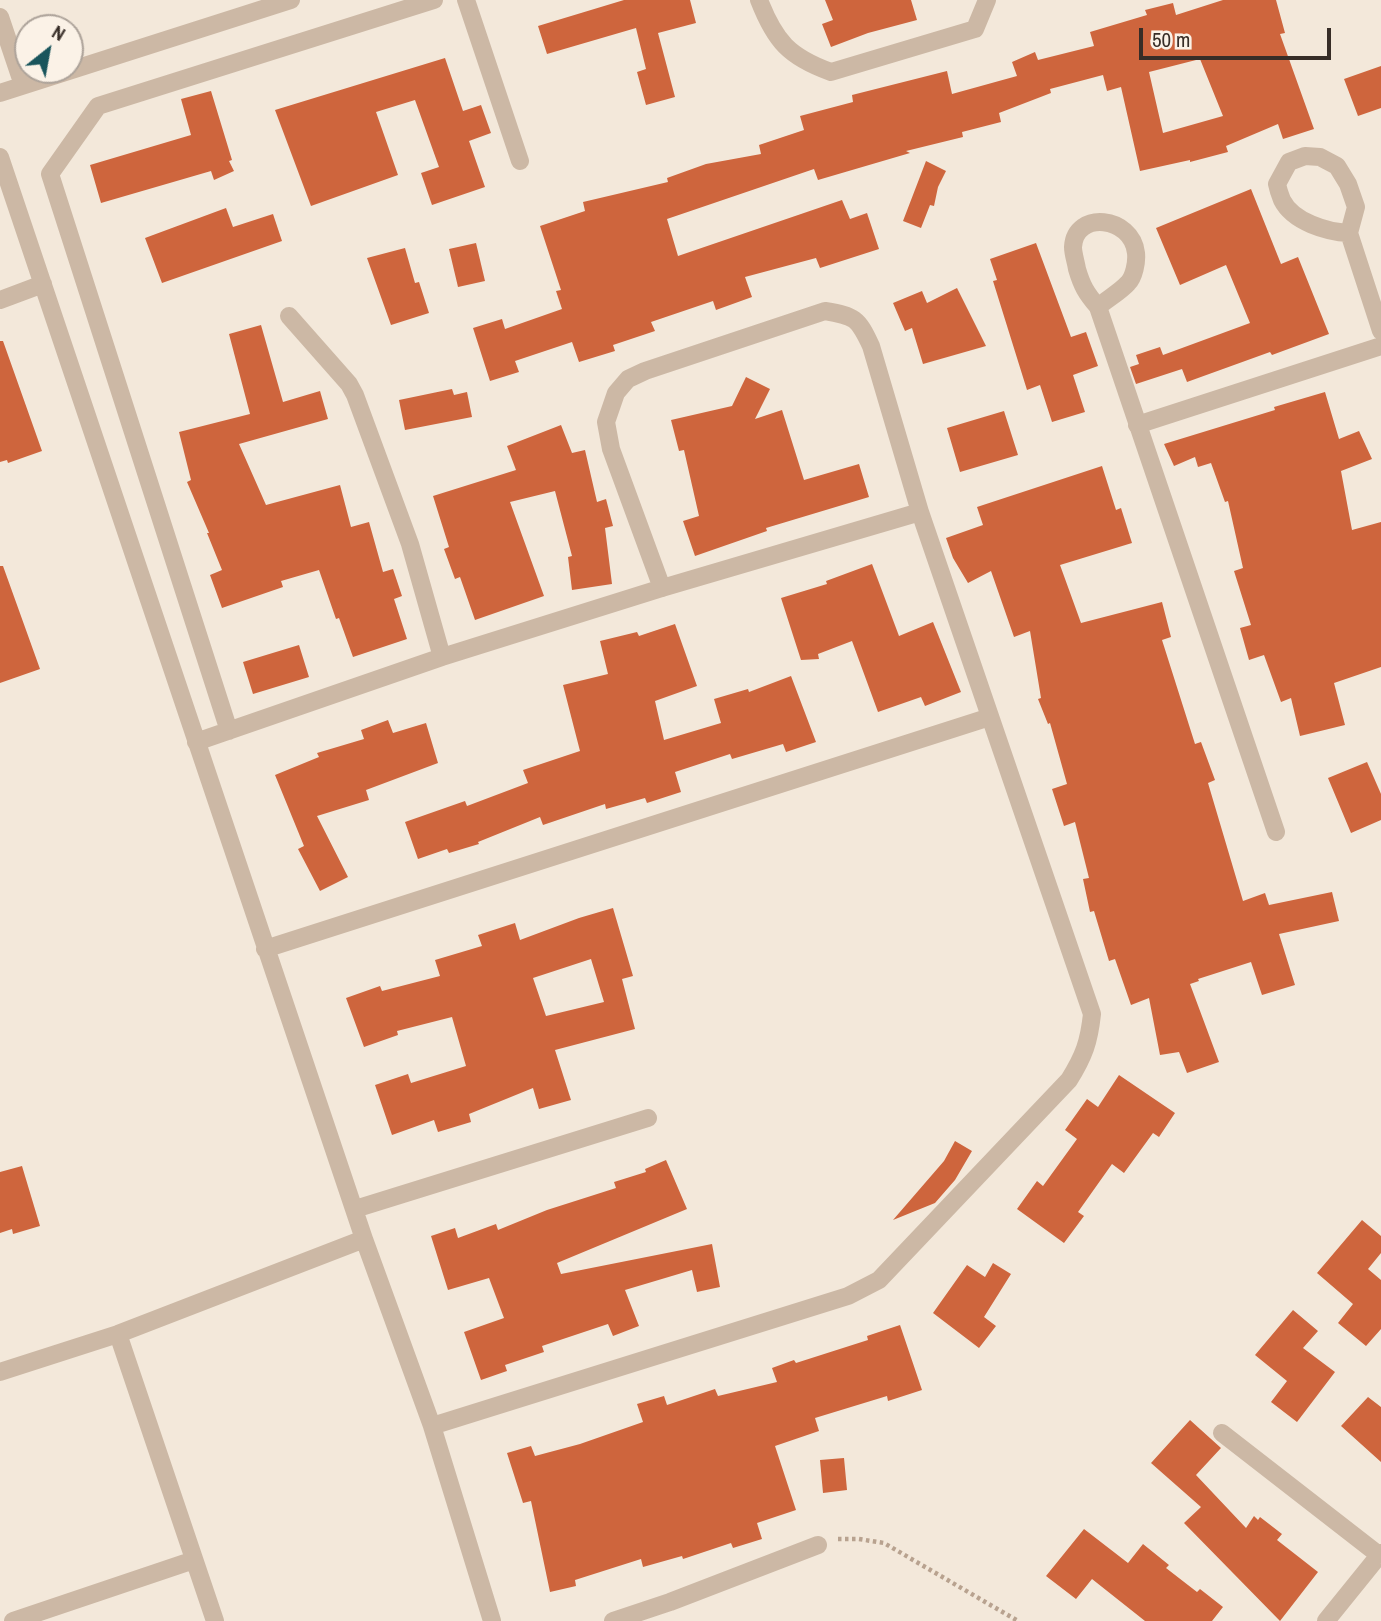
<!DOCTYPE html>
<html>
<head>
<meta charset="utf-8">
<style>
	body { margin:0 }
	#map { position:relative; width:1381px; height:1621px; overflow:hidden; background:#f3e8da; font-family:"Archivo Narrow",sans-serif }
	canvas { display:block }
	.north { position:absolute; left:14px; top:14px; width:70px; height:70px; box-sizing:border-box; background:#fbf2e7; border:2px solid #ada39a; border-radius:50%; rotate:31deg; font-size:19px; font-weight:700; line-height:28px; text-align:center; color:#372d27 }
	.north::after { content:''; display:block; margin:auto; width:24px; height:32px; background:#19555c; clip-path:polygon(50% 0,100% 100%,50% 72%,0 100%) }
	.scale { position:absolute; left:1139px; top:28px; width:192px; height:32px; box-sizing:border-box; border:4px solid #372d27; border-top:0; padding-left:9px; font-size:21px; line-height:24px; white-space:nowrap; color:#372d27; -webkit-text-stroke:5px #fbf2e7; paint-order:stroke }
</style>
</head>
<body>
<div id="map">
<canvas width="1381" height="1621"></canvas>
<div class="north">N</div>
<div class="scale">50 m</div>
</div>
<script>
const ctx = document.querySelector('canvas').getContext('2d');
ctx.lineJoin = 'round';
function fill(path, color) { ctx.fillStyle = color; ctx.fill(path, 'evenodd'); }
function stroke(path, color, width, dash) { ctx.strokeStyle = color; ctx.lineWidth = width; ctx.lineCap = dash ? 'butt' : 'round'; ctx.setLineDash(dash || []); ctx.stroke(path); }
const building = new Path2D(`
	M624,0H690L696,23L658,33L675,97L646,105L637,72L646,69L636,28L547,54L538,26Z
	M825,0H911L917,20L868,33L831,47L822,24L833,20Z
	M1223,0H1276L1285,33L1280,34L1314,129L1283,139L1278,124L1226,146L1228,152L1190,162V160L1140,171L1121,87L1107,91L1103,75L1050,89L1051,93L999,113L1001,122L962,132L963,137L906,151L910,153L818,180L814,169L667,219L678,256L842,200L850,219L867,213L879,249L820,268L816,258L745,277L752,297L716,310L713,301L651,322L655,331L613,345L615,351L579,362L572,342L515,361L519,372L490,381L473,328L502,319L505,329L562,309L556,291L561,290L540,226L585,211L583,202L668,182L667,178L706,164L761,154L759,145L804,130L800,116L853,102L852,95L947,71L952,94L1017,76L1012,62L1035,52L1038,60L1094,46L1090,32L1147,15L1145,10L1173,3L1176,15ZM1200,59L1223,116L1163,133L1149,72Z
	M445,58L463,111L481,105L491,133L469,141L485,187L432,205L421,173L439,167L415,100L376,112L398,175L311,206L275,110Z
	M1381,66V108L1358,116L1344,79Z
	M211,91L232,160L229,161L234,171L214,180L211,171L101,203L90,165L191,135L181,99Z
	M926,161L946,171L938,187L934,206L930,205L921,228L903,221Z
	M1251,189L1281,264L1298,257L1329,334L1272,355L1270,352L1187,382L1182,369L1136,384L1130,367L1139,364L1136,355L1160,347L1163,355L1250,323L1226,265L1180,285L1156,228Z
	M226,208L233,227L273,214L282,241L162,283L145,238Z
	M476,243L485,281L458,287L449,249Z
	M1036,243L1071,337L1086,332L1098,366L1073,375L1085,412L1052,422L1040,385L1027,390L993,281L997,280L990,259Z
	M405,248L415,283L419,282L429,313L391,325L367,258Z
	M957,288L986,346L923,364L912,328L905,331L893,303L922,291L927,303Z
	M261,325L283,402L320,391L328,419L239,444L266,505L340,485L351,527L369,522L383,572L393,569L402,596L394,599L407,639L353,657L339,618L336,619L319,570L281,581L283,587L222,608L210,575L222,570L207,533H209L187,482L191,480L179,432L250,414L229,334Z
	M0,341H3L42,451L8,463L7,460L0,462Z
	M746,377L770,389L755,419L782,410L804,480L859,464L869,497L766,528L767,531L695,556L683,521L699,516L684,450L679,451L671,420L732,406Z
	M452,389L454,395L467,392L472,417L405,430L399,400Z
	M1325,392L1339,439L1359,431L1372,459L1341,471L1352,530L1381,522V667L1334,683L1345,725L1300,736L1291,698L1281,702L1264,655L1249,660L1240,628L1251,625L1234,571L1243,568L1228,501L1225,502L1211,463L1198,467L1195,457L1174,466L1164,444L1275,410L1274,407Z
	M1004,411L1018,455L960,472L947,428Z
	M561,425L572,453L585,450L597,502L606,499L613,526L605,528L612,584L572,590L568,557L572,556L555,491L510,502L544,596L475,620L460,577L455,579L444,549L449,547L433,496L516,470L507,446Z
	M1102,466L1116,510L1121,508L1132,543L1060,565L1081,623L1162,602L1171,637L1162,640L1195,744L1201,742L1215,780L1208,783L1243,901L1265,893L1269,905L1332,892L1339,921L1279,934L1295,985L1262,995L1251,962L1198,979L1199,981L1190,984L1219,1062L1187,1073L1179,1052L1160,1055L1149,998L1131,1005L1115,959L1109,961L1094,911L1090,912L1083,879L1089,878L1075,822L1064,826L1052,789L1067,784L1050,723L1048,724L1038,699L1041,698L1030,631L1014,637L991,571L968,583L953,558L946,538L983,525L977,507Z
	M872,564L899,636L933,622L961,692L925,706L921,697L878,712L852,641L818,654L819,659L801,660L781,598L827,584L826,581Z
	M0,566H3L40,669L0,683Z
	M675,624L697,686L655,701L664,740L721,723L714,699L748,689L749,692L791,676L816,742L786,752L783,744L732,759L730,754L675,772L681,792L647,803L645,798L606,809L605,804L543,825L540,817L478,842L479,844L449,853L447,849L418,859L405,822L465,801L467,806L528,783L523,770L580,751L563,685L608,674L600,641L637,632L639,636Z
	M299,645L309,677L253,694L243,662Z
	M388,720L393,733L426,723L438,763L366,790L369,800L317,816L348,877L320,891L298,849L304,846L275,775L319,757L317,753L364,739L361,730Z
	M1367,762L1381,794V820L1351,833L1328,778Z
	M613,908L633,976L622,979L635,1029L555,1050L571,1100L539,1109L533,1088L469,1114L471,1122L438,1132L434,1120L392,1135L375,1085L408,1074L411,1083L466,1066L452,1017L397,1031L398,1035L364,1047L346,998L380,986L382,991L440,976L435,960L482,946L478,935L515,923L520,940L579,918ZM591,959L604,1002L546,1016L533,978Z
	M1119,1075L1175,1113L1159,1137L1153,1133L1124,1173L1112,1164L1078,1212L1084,1216L1064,1243L1017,1209L1037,1181L1043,1186L1077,1139L1065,1130L1087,1099L1098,1107Z
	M955,1141L972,1151L955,1180L935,1203L893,1220L944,1161Z
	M666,1160L687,1209L557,1263L561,1274L712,1244L720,1287L697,1292L692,1270L625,1290L639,1326L613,1336L608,1324L542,1346L544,1352L505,1365L507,1371L481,1380L464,1332L504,1318L489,1278L448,1290L431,1236L455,1228L458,1238L496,1224L498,1230L547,1210L616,1188L614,1182L646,1172L645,1169Z
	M22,1166L40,1226L13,1234L12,1229L0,1233V1172Z
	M1362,1220L1381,1236V1253L1368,1269L1381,1280V1329L1366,1346L1338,1323L1353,1304L1317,1273Z
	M993,1263L1011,1274L984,1317L996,1326L979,1348L933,1313L967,1265L985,1277Z
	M1293,1310L1318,1331L1303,1348L1335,1372L1297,1422L1271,1402L1287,1381L1255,1355Z
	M900,1325L922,1390L888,1401L887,1396L815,1418L819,1431L775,1446L796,1510L757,1523L762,1539L733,1548L731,1543L683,1559L682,1556L643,1567L641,1559L575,1580L576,1586L550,1592L531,1501L523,1503L507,1453L531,1446L535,1456L580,1444L643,1422L637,1404L664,1396L667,1405L715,1389L718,1396L777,1382L772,1368L794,1360L796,1363L868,1340L867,1336Z
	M1368,1397L1381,1407V1462L1341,1426Z
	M1190,1420L1221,1448L1196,1475L1246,1528L1254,1516L1258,1520L1260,1517L1282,1534L1277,1540L1318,1572L1280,1621L1184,1523L1201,1507L1151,1463Z
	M844,1458L847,1490L823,1493L820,1460Z
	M1084,1529L1128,1563L1143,1544L1169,1565L1166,1568L1197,1592L1200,1589L1223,1607L1212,1621H1145L1092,1579L1076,1599L1046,1576Z`);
const path = new Path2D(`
	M838,1539H859L884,1543L1018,1621`);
const minor = new Path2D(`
	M466,0L520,161
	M759,0C775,41 789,57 831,72L975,29L987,0
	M0,17L23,85
	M0,93L291,0
	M0,157L364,1239L432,1426L492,1621
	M1349,233C1327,232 1293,222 1282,200C1280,195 1278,189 1277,184L1289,162L1305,156L1320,157L1337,166L1348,184L1356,207L1349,233L1381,331
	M0,300L43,284
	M1098,307C1107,299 1120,292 1128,283C1134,277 1137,262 1136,253C1132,216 1075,210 1073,247C1073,254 1076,262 1077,269C1082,286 1086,293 1098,307L1276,832
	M289,316L349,384L355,395L410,544L442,657
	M1137,425L1381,346
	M662,588L611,449L606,422L616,393L628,379L645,371L825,311C855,316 858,318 871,346L920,512
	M229,731L50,174L98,106L434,0
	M196,742L442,657L662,588L920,512L1092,1014C1089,1042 1084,1056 1069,1080L879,1280L848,1296L432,1426
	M265,949L990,717
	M355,1209L648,1118
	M118,1334L215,1621
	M0,1372L118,1334L364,1239
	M1222,1433L1379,1555
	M13,1621L194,1560
	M613,1621L670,1602L818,1545
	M1326,1621L1381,1553`);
fill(building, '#ce653d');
stroke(path, '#b8a28f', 4.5, [3.5, 3.5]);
stroke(minor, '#ccb8a5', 18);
</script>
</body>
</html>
